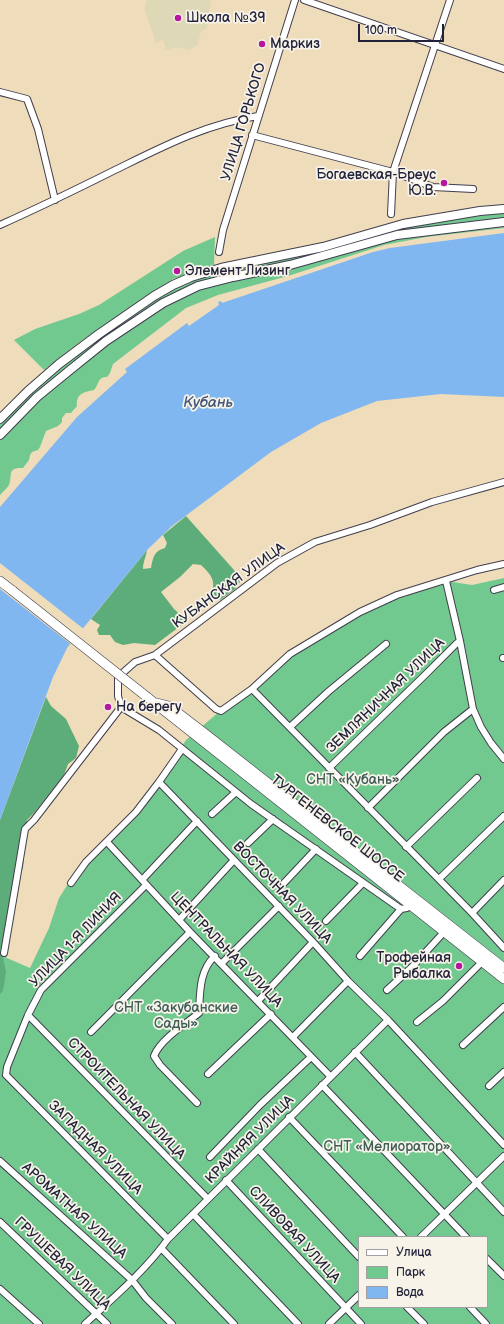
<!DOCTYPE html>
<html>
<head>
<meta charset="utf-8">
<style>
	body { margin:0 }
	#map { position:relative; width:504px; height:1324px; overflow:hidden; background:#efdcba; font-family:"Balsamiq Sans",sans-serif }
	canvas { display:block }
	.legend { position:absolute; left:358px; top:1236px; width:130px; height:72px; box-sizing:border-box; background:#f7f3e8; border:1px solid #a29fa3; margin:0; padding:5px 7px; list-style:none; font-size:12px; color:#22223b }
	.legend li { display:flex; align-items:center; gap:8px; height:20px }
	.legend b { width:20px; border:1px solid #a29fa3 }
	.scale { position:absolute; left:358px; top:24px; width:86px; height:18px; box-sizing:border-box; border:2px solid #22223b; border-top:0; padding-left:5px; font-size:12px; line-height:14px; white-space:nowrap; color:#22223b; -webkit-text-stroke:3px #f7f3e8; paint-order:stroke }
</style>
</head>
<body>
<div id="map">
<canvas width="504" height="1324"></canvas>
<ul class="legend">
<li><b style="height:5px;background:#fff"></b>Улица</li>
<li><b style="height:11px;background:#72c98f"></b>Парк</li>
<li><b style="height:11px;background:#81b7f0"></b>Вода</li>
</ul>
<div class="scale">100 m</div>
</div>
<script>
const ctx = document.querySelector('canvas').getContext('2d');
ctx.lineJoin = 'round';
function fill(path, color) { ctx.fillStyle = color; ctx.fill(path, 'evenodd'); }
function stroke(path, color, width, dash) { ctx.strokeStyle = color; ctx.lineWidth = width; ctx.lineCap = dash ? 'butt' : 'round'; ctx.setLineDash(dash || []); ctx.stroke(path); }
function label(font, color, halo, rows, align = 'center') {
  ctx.font = font + ' "Balsamiq Sans",sans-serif'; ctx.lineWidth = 3.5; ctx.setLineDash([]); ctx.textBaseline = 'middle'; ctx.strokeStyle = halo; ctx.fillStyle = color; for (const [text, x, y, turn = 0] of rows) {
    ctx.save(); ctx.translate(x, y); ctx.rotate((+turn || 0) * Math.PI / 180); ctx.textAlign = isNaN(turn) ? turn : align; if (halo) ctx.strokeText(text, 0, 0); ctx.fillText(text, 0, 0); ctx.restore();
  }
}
const built = new Path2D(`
	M147,0H211L207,28L201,32L197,46L188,50L176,47L166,50L163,40L156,43L144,8Z`);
const green = new Path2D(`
	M504,212V219L332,251L205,281L191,285L162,300L0,430V423L37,388L69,361L135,312L185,282L219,272L312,254L396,229L459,217Z
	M504,224V228L426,237L384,245L288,276L218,295L186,308L113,364L110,373L107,377C97,377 99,385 94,390C83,392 76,394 77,406L71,413H66L62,418V422L58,426L46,431L40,447L38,450L32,452L30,455L29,460L23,468C6,467 13,476 9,485C7,488 3,492 0,495V439L50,391L109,344L170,303L199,289L395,239Z
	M215,237L214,266L173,279L81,341L44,370L14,340L35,329L79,314L99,305L183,251Z
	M504,578V1324H0V955L30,968L49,928L59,898L68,884L85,862L135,811L159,782L186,740L287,654L361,609L389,595L423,583L446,581L472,585ZM359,1237H487V1307H359Z`);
const forest = new Path2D(`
	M186,516L242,579L235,589L220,600L215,598C210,588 214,590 213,582C212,575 205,569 201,565L193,564L180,577L161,592L174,609L187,621L155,645L134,643L123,645L115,642L110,635H99L97,630L100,625L91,619L147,550C146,557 143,562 143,569L151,568C153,557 154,551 165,548L167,543L163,535Z
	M46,697L51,706L66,719L79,746L76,758L68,764L64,775L54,788L35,812L27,820L23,868L16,883L2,953L6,972L3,991L0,994V820Z`);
const water = new Path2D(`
	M504,233V397L441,394L377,401L321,423L271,452L172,526L147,550L67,648L53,677L0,820V507L77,417L127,372L125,369L187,323L189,326L219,305L218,302L221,301L222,303L373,252L390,248Z`);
const pier = new Path2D(`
	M0,563L85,630L72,645L0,589Z`);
const minor = new Path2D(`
	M304,0L504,69
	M0,92L27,99L38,129L55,200
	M252,135L393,172L433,187L473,189
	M391,214L393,172L450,0
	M0,225C38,208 75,190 113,171C160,148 205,124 258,116
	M219,252L223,230L295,0
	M446,581L460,641L473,709L481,727L491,743L504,759
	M494,590L504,587
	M155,655L216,709L221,711L252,689L290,654L360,612L397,595L477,570L504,564
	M503,658H504
	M252,689L472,913L504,948
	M121,707L118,696V677L135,662L155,655L277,563L315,542L370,525L432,502L504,482
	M121,707L159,730L251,804L398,907L401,909L407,908L410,904
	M290,727L329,691L386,644
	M329,768L425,675L456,644L460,641
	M159,782L313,942L348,981L388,1020L504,1145
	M368,808L444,732L473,709
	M212,814L236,792
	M107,842L190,932L330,1076
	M248,843L273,819
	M406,847L477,778
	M439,879L504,816
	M142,880L197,821
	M71,883L86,862L136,812L159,782L182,749
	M284,883L316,849
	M472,913L504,880
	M179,920L234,860
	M326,921L363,883
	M4,953L17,877L25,829L34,820L121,707
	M360,956L401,909
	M222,963L279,906
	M387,990L412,967L445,931
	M258,1001L313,942
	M28,1015L208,1199
	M417,1022L443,1001L482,962
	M91,1032L190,932
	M293,1037L348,981
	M463,1045L504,1007
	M355,1052L504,1212
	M208,1074L271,1014
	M6,1075L7,1067L28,1015L41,990L146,885
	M6,1075L168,1239
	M322,1085L466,1237
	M489,1086L504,1072
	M197,1103L160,1065L154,1056C160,1040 185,1024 199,1013C200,994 199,970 215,956
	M289,1117L403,1237
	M258,1149L359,1257
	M210,1157L260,1105L311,1057
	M0,1161L132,1280L146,1298L172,1324
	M226,1180L361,1324
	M193,1214L298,1324
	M0,1222L107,1324
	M421,1237L504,1156
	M161,1248L234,1324
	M487,1259L504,1276
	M0,1289L39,1324
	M407,1307L424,1324
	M470,1307L486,1324
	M85,1324C114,1297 145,1271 168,1239L388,1020
	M329,1324L359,1295`);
const major = new Path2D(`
	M0,419L28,391L59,364L99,334L154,296L173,285L191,277L221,268L323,247L403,224L480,211L504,209
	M0,435L37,397L70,370L106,341L163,303L198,286L233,277L290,265L397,235L504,222`);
const highway = new Path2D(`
	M0,581L13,591
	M147,697L504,979
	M157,703L169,706L203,732L504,968`);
const highwayBridge = new Path2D(`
	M13,591L147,697`);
const markers = [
	[178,18,4,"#b5179e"],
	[262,44,4,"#b5179e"],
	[444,183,4,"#b5179e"],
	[177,271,4,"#b5179e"],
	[108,707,4,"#b5179e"],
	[459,966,4,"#b5179e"]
];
const poiNames = [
	["Школа №39",186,18],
	["Маркиз",270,44],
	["Богаевская-Бреус",436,175,"right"],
	["Ю.В.",436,191,"right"],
	["Элемент Лизинг",185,271],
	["На берегу",116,707],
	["Трофейная",451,958,"right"],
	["Рыбалка",451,974,"right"]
];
const streetNames = [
	["УЛИЦА ГОРЬКОГО",244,122,-73],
	["КУБАНСКАЯ УЛИЦА",229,586,-36],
	["ЗЕМЛЯНИЧНАЯ УЛИЦА",386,696,-44],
	["ТУРГЕНЕВСКОЕ ШОССЕ",337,829,38],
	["ВОСТОЧНАЯ УЛИЦА",282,893,46],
	["УЛИЦА 1-Я ЛИНИЯ",76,940,-46],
	["ЦЕНТРАЛЬНАЯ УЛИЦА",226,950,46],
	["СТРОИТЕЛЬНАЯ УЛИЦА",126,1099,46],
	["КРАЙНЯЯ УЛИЦА",250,1140,-45],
	["ЗАПАДНАЯ УЛИЦА",95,1148,45],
	["АРОМАТНАЯ УЛИЦА",74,1211,42],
	["СЛИВОВАЯ УЛИЦА",294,1235,47],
	["ГРУШЕВАЯ УЛИЦА",62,1264,44]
];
const parkNames = [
	["СНТ «Кубань»",353,780],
	["СНТ «Закубанские",176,1008],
	["Сады»",176,1024],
	["СНТ «Мелиоратор»",387,1147]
];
const waterNames = [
	["Кубань",208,403]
];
fill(built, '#dfd8b7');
fill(green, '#72c98f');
fill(forest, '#5dad7a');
fill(water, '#81b7f0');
fill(pier, '#efdcba');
stroke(minor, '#413e4e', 8);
stroke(major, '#413e4e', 10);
stroke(highway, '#413e4e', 10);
stroke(minor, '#fff', 6);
stroke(major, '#fff', 8);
stroke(highway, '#fff', 9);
stroke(highwayBridge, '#413e4e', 10, []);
stroke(highwayBridge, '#fff', 9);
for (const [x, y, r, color] of markers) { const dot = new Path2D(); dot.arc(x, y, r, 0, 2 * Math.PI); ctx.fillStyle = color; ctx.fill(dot); stroke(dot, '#f7f3e8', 1.5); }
label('14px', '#22223b', '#f7f3e8', poiNames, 'left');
label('14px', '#22223b', '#f7f3e8', streetNames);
label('14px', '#3e5c58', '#f7f3e8', parkNames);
label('italic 15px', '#43567a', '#f7f3e8', waterNames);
</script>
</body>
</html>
